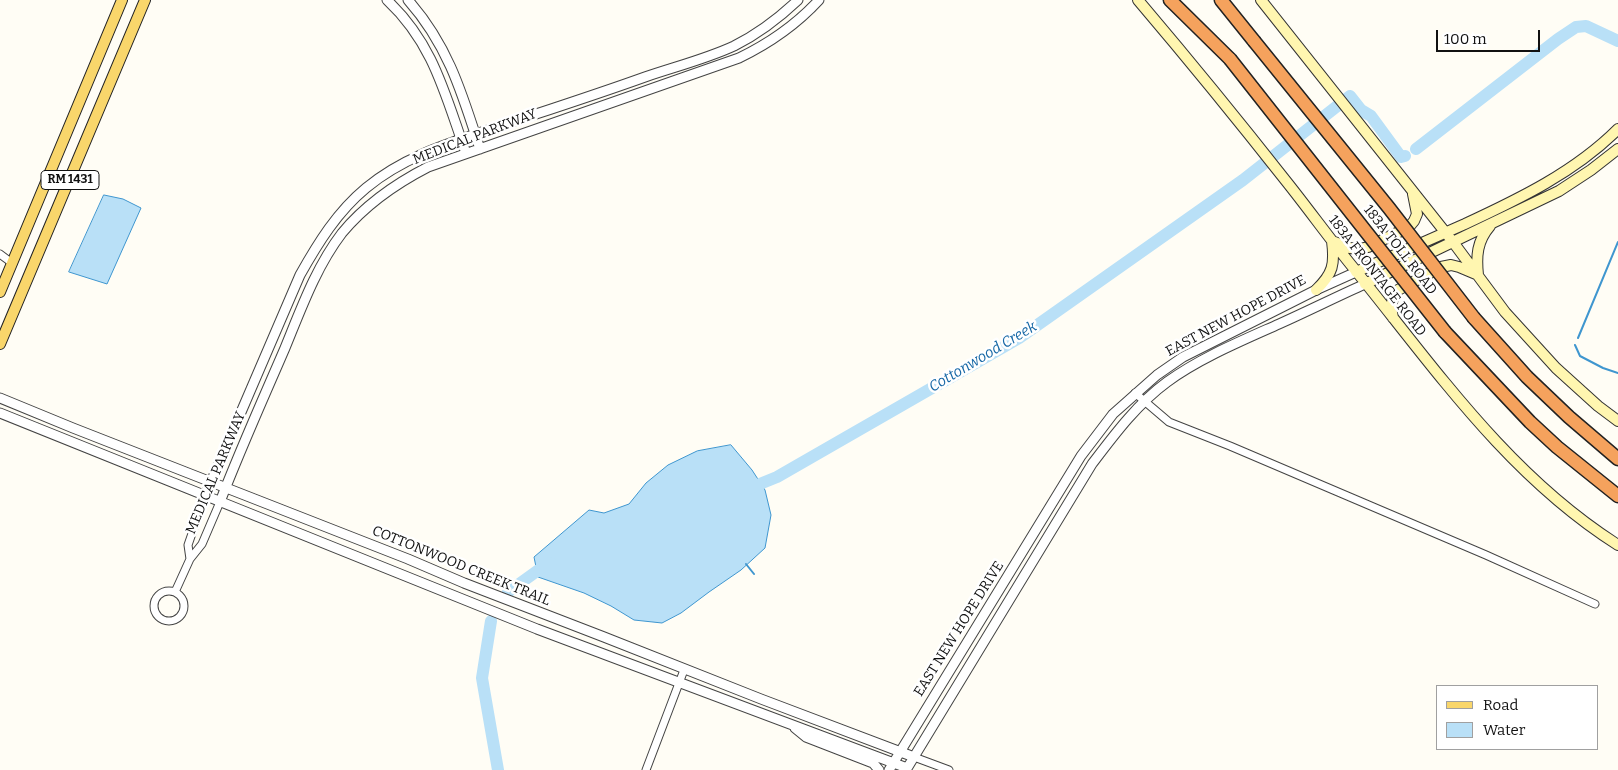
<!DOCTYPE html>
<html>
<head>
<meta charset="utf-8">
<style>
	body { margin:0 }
	#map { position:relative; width:1618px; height:770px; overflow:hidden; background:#fffdf5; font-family:Bitter,serif }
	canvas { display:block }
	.legend { position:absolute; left:1436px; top:685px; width:162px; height:65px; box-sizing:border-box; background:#fff; border:1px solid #a0a0a0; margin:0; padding:6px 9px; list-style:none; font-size:15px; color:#111 }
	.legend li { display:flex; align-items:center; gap:10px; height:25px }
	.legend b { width:25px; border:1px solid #a0a0a0 }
	.scale { position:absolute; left:1436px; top:30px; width:104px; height:22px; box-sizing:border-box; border:2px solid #111; border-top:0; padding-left:6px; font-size:15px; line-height:18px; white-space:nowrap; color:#111; -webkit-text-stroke:4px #fff; paint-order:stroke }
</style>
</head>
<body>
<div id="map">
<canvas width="1618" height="770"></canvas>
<ul class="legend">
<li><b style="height:6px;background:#f9d66b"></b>Road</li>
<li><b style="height:14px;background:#b9e0f7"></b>Water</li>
</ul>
<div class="scale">100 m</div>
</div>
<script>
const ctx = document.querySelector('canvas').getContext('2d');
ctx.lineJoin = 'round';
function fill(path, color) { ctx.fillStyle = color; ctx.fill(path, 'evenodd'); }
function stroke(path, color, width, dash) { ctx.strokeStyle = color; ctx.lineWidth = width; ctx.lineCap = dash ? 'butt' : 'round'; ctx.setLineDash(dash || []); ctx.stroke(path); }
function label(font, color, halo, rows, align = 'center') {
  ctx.font = font + ' Bitter,serif'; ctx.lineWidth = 5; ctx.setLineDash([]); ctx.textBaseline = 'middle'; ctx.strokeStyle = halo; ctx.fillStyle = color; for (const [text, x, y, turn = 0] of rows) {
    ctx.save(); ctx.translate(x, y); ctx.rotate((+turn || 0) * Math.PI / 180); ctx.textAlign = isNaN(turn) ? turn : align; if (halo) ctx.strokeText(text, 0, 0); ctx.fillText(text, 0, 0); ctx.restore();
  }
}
const water = new Path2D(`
	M104,195L123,199L141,208L107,284L69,272Z
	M731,445L752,470L765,490L771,515L765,548L741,570L709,592L681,613L662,623L634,620L611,606L584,593L538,577L534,557L589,510L604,513L629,504L646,483L668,465L697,451Z`);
const stream = new Path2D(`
	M1578,338L1618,242
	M1575,345L1580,356L1603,368L1618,373
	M746,564L754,574`);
const river = new Path2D(`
	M1416,149L1558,39L1576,27L1586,26L1618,41
	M745,490L777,477L1019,338L1243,180L1350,96L1361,110L1371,116L1401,157L1405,156
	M508,592L544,566L551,563
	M491,621L482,678L498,770`);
const minor = new Path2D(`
	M0,254L12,263
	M1135,393L1169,422L1230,446L1486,555L1595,604
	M190,559L188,545L205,496
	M154 606a15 15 0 1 1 30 0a15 15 0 1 1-30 0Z
	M175,592L190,559L202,544L220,502
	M914,757L949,770
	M646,770L684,670`);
const tertiary = new Path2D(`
	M387,0C434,44 445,95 466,153
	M408,0C448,45 462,93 480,149
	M0,398L73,428L408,559L464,583L604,637L761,699L914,757
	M0,413L537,629L907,768
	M205,496L300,275C318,243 337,212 366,188C403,157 449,143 494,128C545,111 595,95 645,77C674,67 706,59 734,46C758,34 779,18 798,0
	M220,502C240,450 263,399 285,348C301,309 316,267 342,233C366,204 395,184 428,167L739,58C770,43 796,25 819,0
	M795,728L806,737L873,763L879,770
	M889,770L1081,456L1113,414L1157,375L1183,357L1316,290L1356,272
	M906,770L1092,464C1114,435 1137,404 1167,382C1200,358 1241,341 1279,324C1308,311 1336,297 1365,284`);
const secondary = new Path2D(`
	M1138,0C1189,60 1238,120 1286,181C1310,211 1332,242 1356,271C1436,370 1509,476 1618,545
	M1261,0L1453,242L1505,312L1556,368L1598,406L1618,421
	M1356,272C1393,256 1429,240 1465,224C1519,199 1575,172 1618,129
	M1365,284L1559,191L1591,170L1618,149
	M1316,290C1333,274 1335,264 1332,241L1350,248L1360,249L1368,247L1409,227L1414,221L1417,214L1413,194
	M1393,318L1391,307L1393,298L1398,290L1441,267L1451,265L1459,267L1478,275C1476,256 1477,241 1490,226`);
const primary = new Path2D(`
	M0,292L122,0
	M0,344L145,0`);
const motorway = new Path2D(`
	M1170,0L1230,59
	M1221,0L1254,41
	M1474,318L1527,377L1569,417L1618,459
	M1445,332L1530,422L1557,447L1618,496`);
const motorwayBridge = new Path2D(`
	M1254,41L1389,208L1474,318
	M1230,59L1445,332`);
const shields = [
	[70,180,58]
];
const shieldNames = [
	["RM 1431",70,180]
];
const streetNames = [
	["MEDICAL PARKWAY",475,137,-21],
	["183A TOLL ROAD",1400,250,52],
	["183A FRONTAGE ROAD",1377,276,52],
	["EAST NEW HOPE DRIVE",1236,316,-28],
	["MEDICAL PARKWAY",216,473,-67],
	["COTTONWOOD CREEK TRAIL",461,566,22],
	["EAST NEW HOPE DRIVE",959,629,-58]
];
const waterNames = [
	["Cottonwood Creek",983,357,-31]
];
fill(water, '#b9e0f7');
stroke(water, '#3f96cf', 1);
stroke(stream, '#3f96cf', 2);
stroke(river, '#b9e0f7', 12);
stroke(minor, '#444', 9);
stroke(tertiary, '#444', 11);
stroke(secondary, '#333', 12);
stroke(primary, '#222', 12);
stroke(motorway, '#222', 15);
stroke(minor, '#fff', 7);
stroke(tertiary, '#fff', 9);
stroke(secondary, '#fff6b0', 10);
stroke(primary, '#f9d66b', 10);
stroke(motorway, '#f5a25d', 12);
stroke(motorwayBridge, '#222', 15, []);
stroke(motorwayBridge, '#f5a25d', 12);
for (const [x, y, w] of shields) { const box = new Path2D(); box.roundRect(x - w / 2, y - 9.5, w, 19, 4); ctx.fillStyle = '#fff'; ctx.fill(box); stroke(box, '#111', 1); }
label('bold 12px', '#111', null, shieldNames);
label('14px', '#111', '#fff', streetNames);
label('italic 15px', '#1768a6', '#fff', waterNames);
</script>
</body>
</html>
